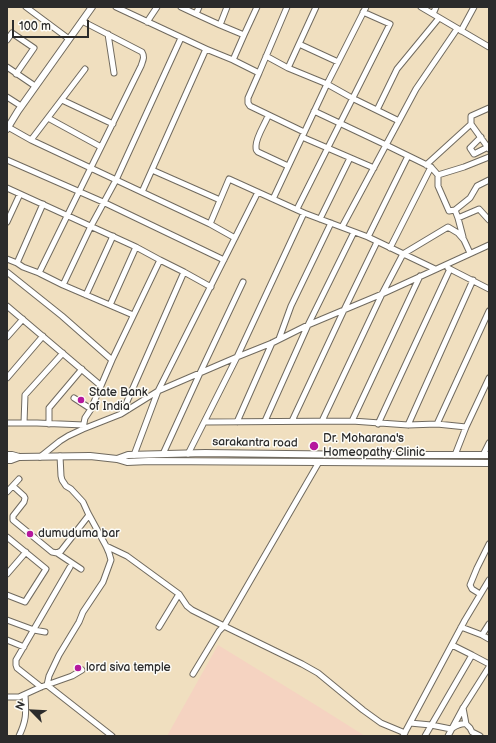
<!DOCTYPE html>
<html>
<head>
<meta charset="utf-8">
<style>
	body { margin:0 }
	#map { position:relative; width:496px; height:743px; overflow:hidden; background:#f0dfbf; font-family:"Balsamiq Sans",sans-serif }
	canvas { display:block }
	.frame { position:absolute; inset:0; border:8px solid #2b2b2b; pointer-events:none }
	.north { position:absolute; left:12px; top:691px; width:40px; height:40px; -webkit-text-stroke:3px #fdfcf7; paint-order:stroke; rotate:294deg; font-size:11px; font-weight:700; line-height:16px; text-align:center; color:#2b2b2b }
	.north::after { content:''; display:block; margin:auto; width:14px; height:18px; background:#2b2b2b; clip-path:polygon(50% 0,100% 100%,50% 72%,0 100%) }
	.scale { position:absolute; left:12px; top:20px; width:77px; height:18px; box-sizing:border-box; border:2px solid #2b2b2b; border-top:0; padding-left:5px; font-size:12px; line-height:14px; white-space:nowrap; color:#2b2b2b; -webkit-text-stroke:3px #fdfcf7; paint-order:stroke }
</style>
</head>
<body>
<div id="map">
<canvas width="496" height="743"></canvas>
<div class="frame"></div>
<div class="north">N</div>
<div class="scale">100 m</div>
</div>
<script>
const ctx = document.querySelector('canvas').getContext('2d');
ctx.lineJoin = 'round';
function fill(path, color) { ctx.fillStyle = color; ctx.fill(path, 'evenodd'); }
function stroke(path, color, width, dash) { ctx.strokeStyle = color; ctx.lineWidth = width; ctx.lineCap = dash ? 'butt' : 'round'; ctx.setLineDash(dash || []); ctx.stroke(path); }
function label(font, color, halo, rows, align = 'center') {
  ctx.font = font + ' "Balsamiq Sans",sans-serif'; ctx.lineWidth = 3; ctx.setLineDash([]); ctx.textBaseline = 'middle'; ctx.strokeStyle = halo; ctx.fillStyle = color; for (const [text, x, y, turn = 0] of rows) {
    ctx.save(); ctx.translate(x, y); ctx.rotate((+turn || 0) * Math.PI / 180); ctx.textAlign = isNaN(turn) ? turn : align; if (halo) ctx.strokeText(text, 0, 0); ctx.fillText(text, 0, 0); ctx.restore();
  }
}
const built = new Path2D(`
	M218,645L319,707L365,736H167Z`);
const minor = new Path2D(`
	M26,7L69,39
	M116,7L206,49L142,192
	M181,7L196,14L199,7
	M316,7L299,44L338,62
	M421,7L489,47
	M196,14L220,25L227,7
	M433,14L436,7
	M147,22L157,7
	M220,25L244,35L257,7
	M461,31L474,7
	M108,34L114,73
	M244,35L233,60L259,73L287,7
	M7,40L12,33L34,48L16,74
	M299,44L288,68L327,84L352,98L399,121
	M206,49L233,60
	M266,56L288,68
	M7,67L35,86
	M259,73L248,98V103L250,106L304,132
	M7,97L21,106
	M62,100L113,124
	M377,110L397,69L439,18
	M314,111L386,145L431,167L390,248
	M268,116C265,124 256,137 256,146C256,150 256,150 258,152L288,166
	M48,118L101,147
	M471,124V116L489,108
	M8,127L31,140L210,224L229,179L304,213L368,237L435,269
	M302,137L374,168
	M481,137L470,148L474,154L488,147
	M31,140L85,69
	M7,160L103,202L224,260
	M426,165L471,124L489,149
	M431,167L438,175L464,167L489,157
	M152,170L220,200
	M438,175V186L449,211L455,210L458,218L463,237
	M7,188L136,247L160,260L112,360
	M273,199L327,84L366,7
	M297,209L390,24L363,12
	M455,210L470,198L477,186L489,180
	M458,218L479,209L489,220
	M320,219L350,158
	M7,222L20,194
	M210,224L235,238
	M342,227L416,89L457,29
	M368,237L408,156
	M7,259L17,263L23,267L39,273L63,285L133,315
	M160,260L184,272
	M17,263L43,204
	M448,268L489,289
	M7,272L62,316L112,360L91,409
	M39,273L141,66C143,60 145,57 142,52L82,21
	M63,285L91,226L116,180L181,38
	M86,295L113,236
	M110,305L136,247
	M7,306L100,385
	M7,337L23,319
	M279,339L291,306L331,223
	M7,378L43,336
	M74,398L91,409L85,418L83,428
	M122,413L184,272L211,287
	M265,421L308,325L354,232
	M292,421L344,310L377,242
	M322,421L382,294L403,254L448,227L458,233L464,240L470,253
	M352,421L420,276
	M205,422L352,421L408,425L437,424L466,427L489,378
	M237,422L272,343
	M7,423H37L84,425
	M24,423L25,395L63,353
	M49,424V408L82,369
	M378,424L450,269
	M437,424L489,311
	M408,425L473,280
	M163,454L200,373L243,282
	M188,454L237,357L304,213
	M134,455L158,391L258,192
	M455,455L466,427
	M483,455L489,443
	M60,456L61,476L62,480L66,486L71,489L83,502L88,513L106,546L109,553L111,560L103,582L83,612L79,622L59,655L49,676L47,685L112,736
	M40,457L60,441L68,436L83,429L121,414L158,391L237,357L272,343L308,325L382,294L489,245
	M13,486L24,496L25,498L24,502L13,516V520L52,552L57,553L61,551L89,515
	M7,492L19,479
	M7,537L46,569L25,602L7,595
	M106,546L127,556L179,594L187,606L192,610L224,626L302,664L318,673L363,710L381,723L405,733
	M57,553L81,569
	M7,574L26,552
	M480,594L472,589L470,585L477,568L489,544
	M7,620L34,630L45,632
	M159,627L179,594
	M461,627L482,635L489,624
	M482,635L489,639
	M7,640L24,647
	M472,655L489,664
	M193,674L219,631L224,626L319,462
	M41,687L17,668L16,665V660L70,567
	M7,697H19L41,687L72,676L82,670
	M463,708L466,724L470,728L472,732L480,736
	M410,723L431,725L451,729C456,726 460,723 466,724
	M19,736C27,719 26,713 25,695
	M403,736L465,620L489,580
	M425,736L472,655L452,645
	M448,736L463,708L489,667`);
const tertiary = new Path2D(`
	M7,129L18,111L92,7
	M7,455H12L19,457L90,456L117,459L127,462L149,461L489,463
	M117,459L128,455L205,453L368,455H489
	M7,460H11L19,457`);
const markers = [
	[81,400,4,"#b5179e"],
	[314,446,5,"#b5179e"],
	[30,534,4,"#b5179e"],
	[78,668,4,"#b5179e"]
];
const poiNames = [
	["State Bank",89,393],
	["of India",89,407],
	["Dr. Moharana's",323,439],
	["Homeopathy Clinic",323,453],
	["dumuduma bar",38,534],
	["lord siva temple",86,668]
];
const streetNames = [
	["sarakantra road",255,443,1]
];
fill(built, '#f5d3c1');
stroke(minor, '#706a5f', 7);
stroke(tertiary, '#706a5f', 8);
stroke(minor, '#fff', 5);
stroke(tertiary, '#fff', 6);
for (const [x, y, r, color] of markers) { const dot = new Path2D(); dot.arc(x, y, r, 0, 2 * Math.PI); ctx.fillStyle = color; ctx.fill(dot); stroke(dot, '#fdfcf7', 1.5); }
label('12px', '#2b2b2b', '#fdfcf7', poiNames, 'left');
label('12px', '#2b2b2b', '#fdfcf7', streetNames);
</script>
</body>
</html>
